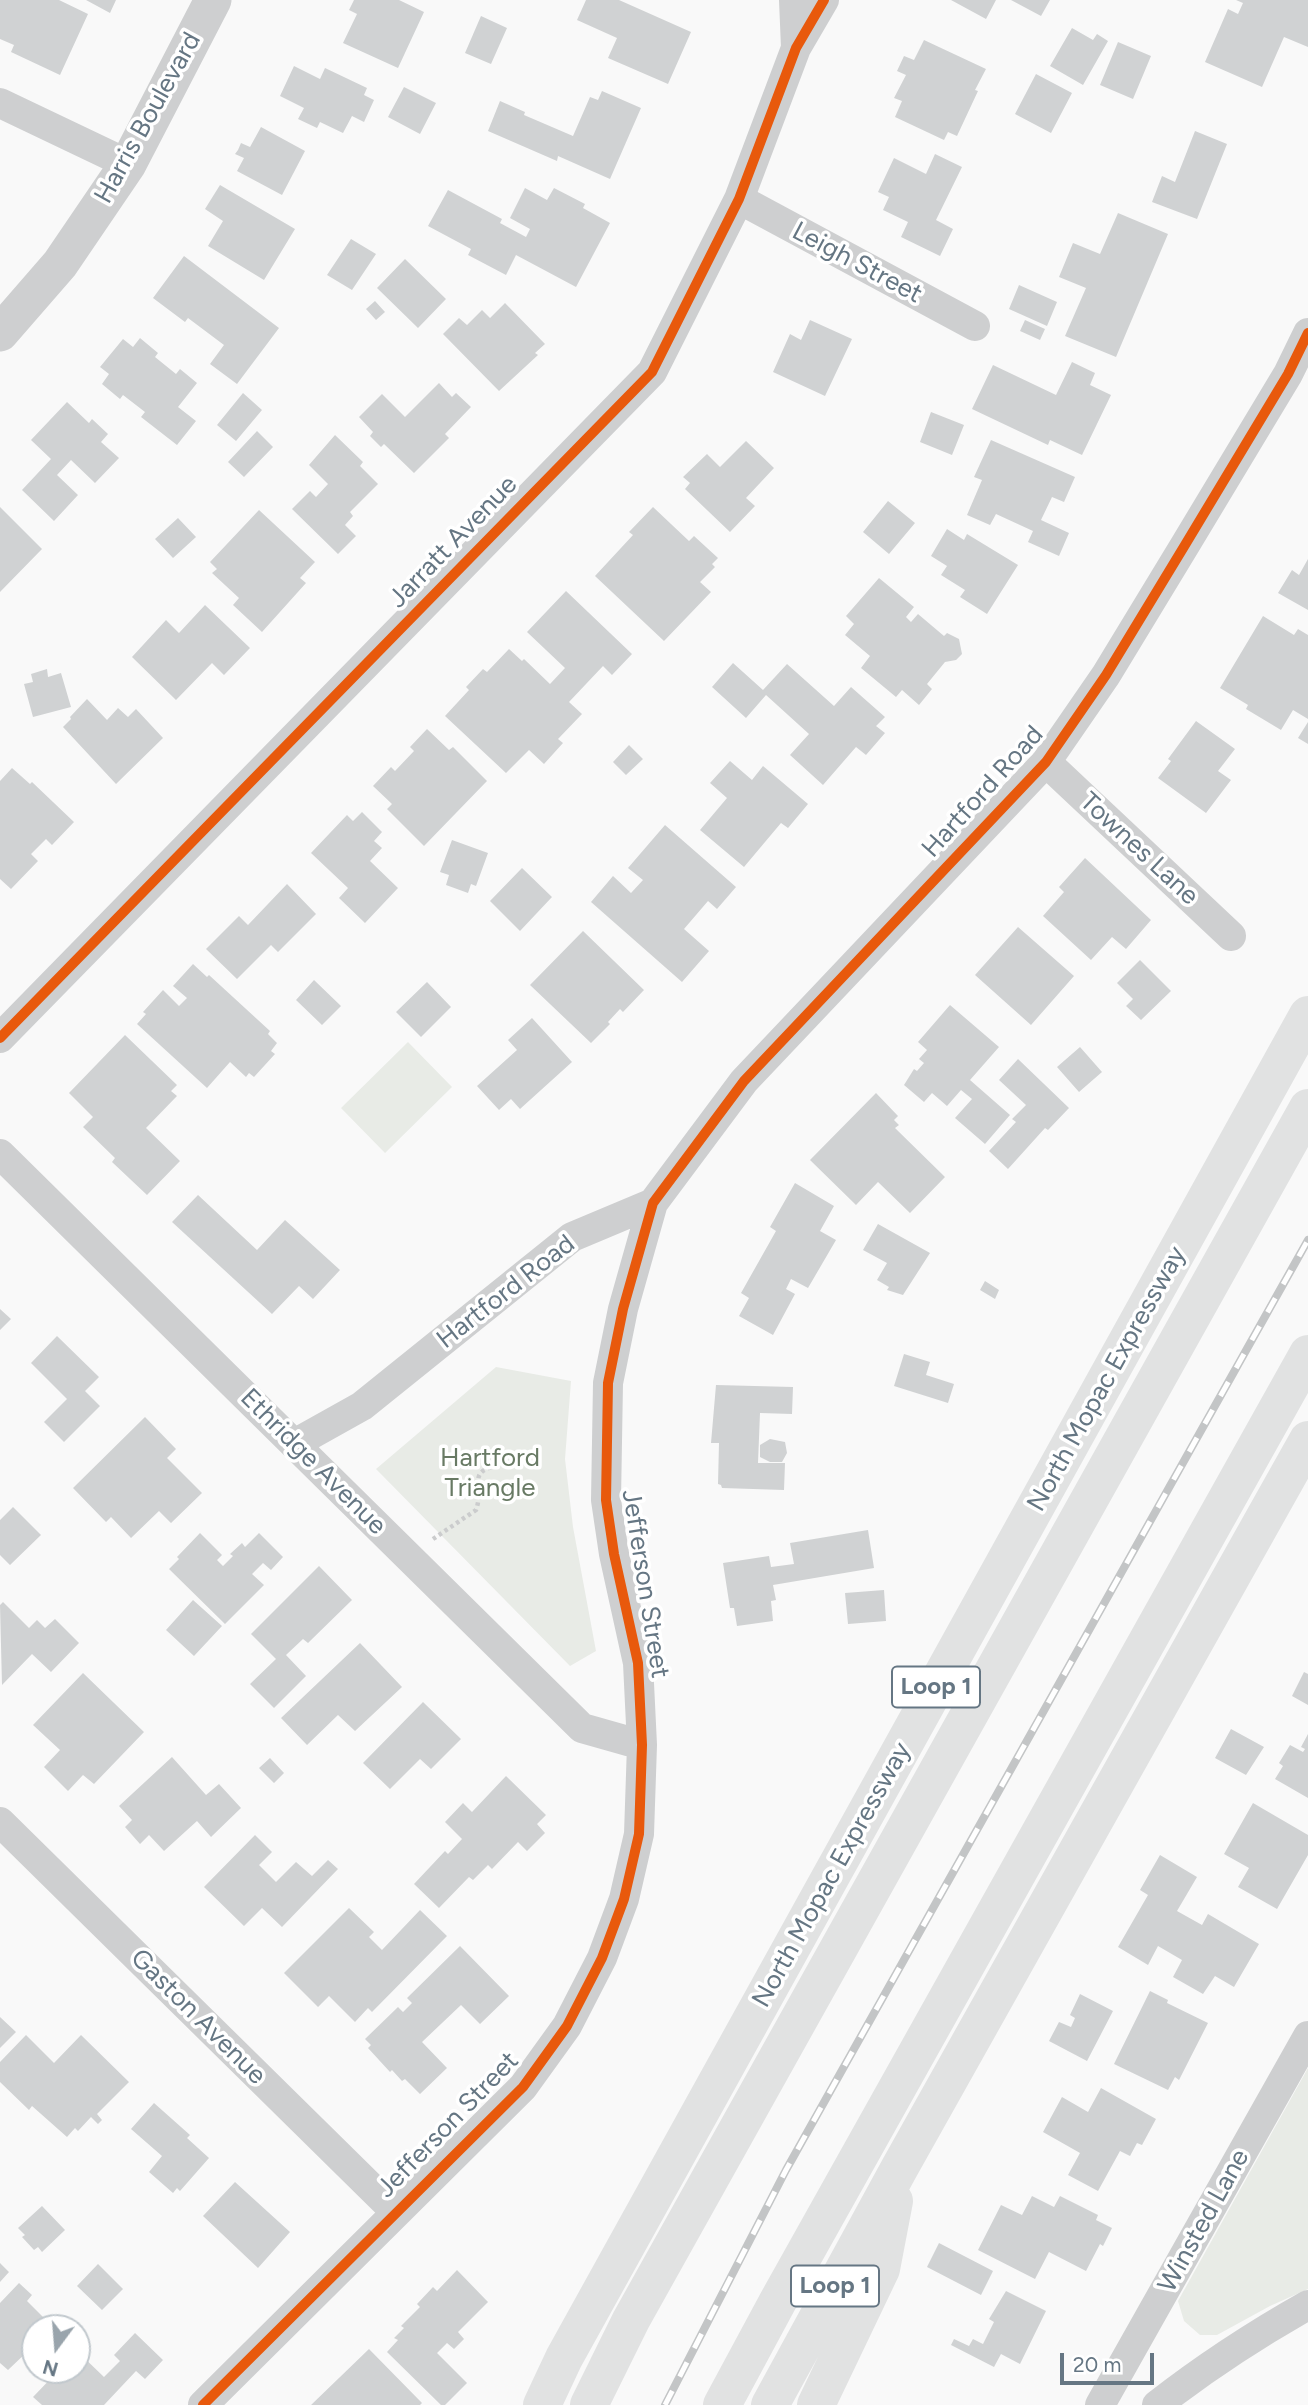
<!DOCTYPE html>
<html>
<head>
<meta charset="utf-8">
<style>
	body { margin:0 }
	#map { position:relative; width:1308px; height:2405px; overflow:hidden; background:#f9f9f9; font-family:Figtree,sans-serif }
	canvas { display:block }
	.north { position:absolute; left:21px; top:2314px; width:70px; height:70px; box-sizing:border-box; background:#fff; border:2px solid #c1c8cd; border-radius:50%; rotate:196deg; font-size:19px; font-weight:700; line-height:28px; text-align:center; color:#657683 }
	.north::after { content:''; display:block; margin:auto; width:24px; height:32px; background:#99a4ac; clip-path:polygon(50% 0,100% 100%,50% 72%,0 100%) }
	.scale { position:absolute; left:1060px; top:2353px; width:94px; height:32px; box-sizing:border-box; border:4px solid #657683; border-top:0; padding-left:9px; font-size:21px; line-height:24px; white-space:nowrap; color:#657683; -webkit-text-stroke:5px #fff; paint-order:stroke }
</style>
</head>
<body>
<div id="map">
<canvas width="1308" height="2405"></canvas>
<div class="north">N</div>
<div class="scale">20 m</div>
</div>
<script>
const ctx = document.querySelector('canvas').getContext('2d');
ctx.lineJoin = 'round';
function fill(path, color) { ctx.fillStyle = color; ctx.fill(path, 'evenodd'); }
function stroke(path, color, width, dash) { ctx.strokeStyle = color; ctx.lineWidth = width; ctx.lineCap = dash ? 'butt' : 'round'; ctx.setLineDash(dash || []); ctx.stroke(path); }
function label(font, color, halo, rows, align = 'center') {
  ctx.font = font + ' Figtree,sans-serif'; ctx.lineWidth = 7; ctx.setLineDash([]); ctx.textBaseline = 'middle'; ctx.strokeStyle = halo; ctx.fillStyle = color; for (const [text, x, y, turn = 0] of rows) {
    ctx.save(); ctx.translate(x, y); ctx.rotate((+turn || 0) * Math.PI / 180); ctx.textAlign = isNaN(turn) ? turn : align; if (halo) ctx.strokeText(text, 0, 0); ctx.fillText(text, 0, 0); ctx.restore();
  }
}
const green = new Path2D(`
	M408,1042L452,1087L385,1153L341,1108Z
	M496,1367L571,1381L565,1459L573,1527L596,1651L570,1666L376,1469Z
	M1308,2068V2289L1270,2306L1217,2335H1200L1184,2321L1178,2301Z`);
const building = new Path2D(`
	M0,0H59L88,14L60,75L11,52L14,45L0,39Z
	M86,0H116L110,13Z
	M354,0H399L424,12L398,68L343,43L357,14L349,10Z
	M586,0H619L691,32L668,84L608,58L617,38L577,20Z
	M951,0H996L986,19Z
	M1011,0H1050L1041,16Z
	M1236,0H1308V47L1284,37L1262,87L1205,62L1228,9L1238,14L1243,3Z
	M481,16L507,28L491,64L465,53Z
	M1072,28L1093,40L1097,34L1108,41L1083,85L1050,66Z
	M924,40L986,69L975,90L978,91L957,136L948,132L944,140L895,117L902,101L894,98L906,75L897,71L904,56L914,60Z
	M1118,42L1151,56L1133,99L1100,85Z
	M294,66L320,79L325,68L367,88L364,95L374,100L364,122L352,116L343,133L320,122L317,128L298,119L304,108L280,96Z
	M1036,74L1072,93L1051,133L1015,114Z
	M404,87L436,103L420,134L388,117Z
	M602,91L641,108L610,179L558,156L557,161L488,131L500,101L525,112L524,115L573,136L590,97L598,100Z
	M261,127L305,151L282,195L237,171L244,158L235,154L238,150L241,143L250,147Z
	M1195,131L1227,144L1197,219L1152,202L1162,176L1175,182Z
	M935,154L962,167L936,220L953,229L940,256L901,237L908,222L883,210L889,197L878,192L894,158L926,174Z
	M220,185L295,229L264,280L208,246L223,221L205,209Z
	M525,188L547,200L554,188L585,204L583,208L610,223L576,287L516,255L506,275L468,255L471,249L428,226L448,190L502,219L500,223L526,237L530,229L510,218Z
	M1118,213L1168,234L1116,357L1065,336L1086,288L1059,277L1073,243L1100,254Z
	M351,239L376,254L352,290L327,275Z
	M184,256L279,328L237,384L210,364L224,345L188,318L185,322L153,298Z
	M405,259L446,299L418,328L377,288Z
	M1019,285L1057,302L1047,326L1009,309Z
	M375,301L385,312L376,320L366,309Z
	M505,303L545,344L535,353L538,355L499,391L443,334L459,318L467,325L482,310L490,318Z
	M810,320L852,339L825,396L773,372L790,334L801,340Z
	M1025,320L1045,329L1040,340L1020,331Z
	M140,338L158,353L155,357L176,374L180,369L197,383L178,407L196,421L177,445L141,417L145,412L123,395L120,399L102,384L109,374L100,367L123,339L133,347Z
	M1072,362L1095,373L1090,385L1111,395L1082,455L1050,440L1048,445L972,409L993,365L1056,395Z
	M439,383L452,397L456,393L471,407L445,434L449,438L414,473L384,444L381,447L370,436L373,432L359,417L382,394L405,417Z
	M243,393L262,410L236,441L217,425Z
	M67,402L89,423L92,419L108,434L101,442L119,458L95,483L71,460L57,475L78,495L54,521L22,490L51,459L31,440Z
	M931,412L964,425L952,455L920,442Z
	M257,431L273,447L244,477L228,462Z
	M335,435L363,462L360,466L378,484L350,512L353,516L345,525L356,536L338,554L292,509L310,491L316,497L328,484L309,465Z
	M991,440L1075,477L1064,502L1052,497L1041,520L1069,533L1059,556L1028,542L1033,531L996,514L990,525L967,515L982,480L974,477Z
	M746,441L774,468L746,498L755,506L730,532L685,489L690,483L683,477L707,454L720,467Z
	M888,501L915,523L889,554L863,532Z
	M0,507L42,549L0,592Z
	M653,507L689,541L694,536L718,558L712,564L715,567L700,582L711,592L664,641L595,576L633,535L629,532Z
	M259,510L315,562L300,578L306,583L262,632L233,605L239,598L212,573L217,569L210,562Z
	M178,518L196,537L173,558L155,539Z
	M947,529L964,540L967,534L1018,565L987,614L960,597L965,590L941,575L947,566L931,556Z
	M1308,559V610L1278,593L1292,570L1299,575Z
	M879,578L914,607L906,617L911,622L918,614L944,636L947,633L959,639L962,654L956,660L945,662L927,684L932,689L919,705L902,690L896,697L861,668L870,656L845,635L854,624L846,616Z
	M566,591L632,654L612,675L603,666L569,702L582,714L558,739L563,743L544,764L529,750L506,773L445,716L469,690L466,687L483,669L487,672L509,649L522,661L524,659L550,684L565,668L527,632Z
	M205,605L250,648L224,675L212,663L176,700L132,657L166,620L179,633Z
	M1263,616L1294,635L1298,629L1308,635V719L1293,710L1281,730L1246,709L1248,705L1220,688Z
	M733,663L763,690L787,664L834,706L851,687L885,717L876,726L885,733L866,755L856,747L823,785L790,755L809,734L766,695L746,718L712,687Z
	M47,669L48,677L61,673L71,707L33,717L24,684L33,682L31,674Z
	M87,699L107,720L118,708L128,717L136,709L163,738L116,784L63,727L71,719L70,717Z
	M1196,721L1235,749L1218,771L1231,780L1206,813L1158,778L1171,761L1168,759Z
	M1308,722V744L1298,738Z
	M427,729L449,750L453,747L487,781L424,846L387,809L392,804L373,786L391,767L395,771L414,751L410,747Z
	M629,745L643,759L626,775L613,762Z
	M730,761L752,780L763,766L808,804L788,828L781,823L744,867L700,830L727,798L710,783Z
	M12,768L30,784L32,782L74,822L52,845L46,839L31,854L38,861L11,889L0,879V781Z
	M362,812L382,832L374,841L382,848L370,861L398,888L365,923L339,898L348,888L311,853L347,815L353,821Z
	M665,825L736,887L717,909L708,901L684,929L709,951L682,982L591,902L613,876L631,893L643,880L628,868Z
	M452,840L488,853L476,886L471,884L468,893L446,885L449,875L440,872Z
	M1085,858L1151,920L1126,949L1112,937L1091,960L1043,916L1064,892L1059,887Z
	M522,868L552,897L520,931L490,901Z
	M287,884L316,914L278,952L271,945L237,979L206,949L239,916L248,925Z
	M1018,927L1074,976L1031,1025L975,975Z
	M583,931L644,990L623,1012L620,1009L608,1022L610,1024L591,1043L530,985Z
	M1140,960L1171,991L1141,1020L1126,1006L1133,999L1117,983Z
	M193,964L207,977L209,975L270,1031L268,1034L277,1043L271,1051L275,1054L254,1077L249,1073L246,1077L230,1062L207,1088L137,1024L146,1014L143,1012L163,990L179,1006L187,998L173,986Z
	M314,980L341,1006L322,1025L296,1000Z
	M427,982L451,1007L421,1037L396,1012Z
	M950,1005L999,1047L970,1080L1010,1115L985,1144L955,1118L972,1099L961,1090L947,1106L932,1093L924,1102L904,1085L914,1069L917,1071L924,1063L919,1059L927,1050L918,1042Z
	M532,1018L572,1062L520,1109L511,1099L499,1110L477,1086L517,1050L508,1040Z
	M125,1035L177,1085L171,1091L177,1096L146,1128L180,1161L147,1195L112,1162L115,1158L83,1127L93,1117L69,1093Z
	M1080,1047L1102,1072L1079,1092L1057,1067Z
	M1018,1059L1069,1108L1048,1130L1045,1128L1008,1169L989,1151L1016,1122L1012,1119L1026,1105L999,1080Z
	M876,1093L898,1116L894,1120L899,1125L895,1128L945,1177L910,1213L878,1182L856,1205L810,1160Z
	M795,1183L834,1206L820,1231L836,1240L808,1288L791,1279L786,1289L795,1294L773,1335L739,1316L749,1298L741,1293L776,1231L770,1227Z
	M198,1195L257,1250L285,1220L340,1270L313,1299L299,1286L272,1314L172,1222Z
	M878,1224L930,1253L903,1295L887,1290L889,1287L877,1280L887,1263L863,1250Z
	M985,1281L999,1290L995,1299L980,1290Z
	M0,1309L11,1319L0,1330Z
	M57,1336L99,1377L85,1391L100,1406L64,1442L44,1422L67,1399L31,1363Z
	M904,1354L930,1362L926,1375L954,1384L948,1403L894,1386Z
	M716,1385L793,1387L792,1414L760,1413L758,1463H785L784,1490L722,1488L721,1485L718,1484L719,1443H711Z
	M145,1417L176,1449L167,1458L202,1493L171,1523L159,1511L131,1538L111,1517L106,1522L73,1488Z
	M770,1439L785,1442L787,1453L782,1462H770L760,1457V1445Z
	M13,1507L41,1535L10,1565L0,1555V1520Z
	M868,1530L874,1568L773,1585L776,1600L771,1601L773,1621L737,1626L734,1608H730L723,1563L769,1556L771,1567L794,1564L790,1543Z
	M200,1533L222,1555L217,1560L223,1566L233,1556L230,1554L242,1543L245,1547L259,1533L283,1557L271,1570L263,1563L252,1574L264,1585L225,1624L169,1569L179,1559L177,1557Z
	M319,1566L352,1600L308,1643L303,1639L286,1655L306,1676L274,1708L250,1684L276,1659L251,1634Z
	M884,1590L886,1621L848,1624L845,1593Z
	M193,1600L222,1626L194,1656L166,1630Z
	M3,1602L29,1628L37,1620L45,1628L55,1619L79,1643L51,1672L32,1654L2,1685L0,1605Z
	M360,1643L402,1687L355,1731L338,1715L307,1745L281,1718Z
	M1304,1672L1308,1674V1705L1292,1696Z
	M83,1673L144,1732L94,1784L83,1775L68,1791L44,1767L60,1750L33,1725Z
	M423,1702L461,1739L431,1769L420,1759L390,1789L363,1763Z
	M1231,1729L1264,1747L1246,1775L1215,1758Z
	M1308,1734V1798L1275,1779L1283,1766L1279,1763L1290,1745L1303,1752L1305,1749L1301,1747Z
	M172,1757L206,1795L219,1784L241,1808L211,1837L197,1821L164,1851L149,1835L140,1844L125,1827L132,1820L119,1806Z
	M270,1758L284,1773L274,1783L259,1768Z
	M506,1776L546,1815L537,1824L545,1833L527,1851L518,1842L492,1869L488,1865L473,1880L469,1877L439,1908L414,1884L445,1851L448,1854L462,1839L445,1822L463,1803L472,1812Z
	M1253,1803L1308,1835V1855L1277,1909L1238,1887L1249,1868L1224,1854Z
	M255,1835L272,1852L259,1865L276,1882L296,1862L312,1876L328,1860L338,1869L282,1927L262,1908L244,1926L204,1887Z
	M1160,1855L1197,1877L1177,1911L1202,1925L1208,1914L1259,1944L1234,1987L1215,1976L1203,1994L1173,1977L1182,1960L1158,1946L1148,1965L1118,1947L1148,1895L1140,1890Z
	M349,1908L374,1932L369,1937L382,1950L420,1910L447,1936L372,2012L368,2008L355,2022L329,1996L318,2007L284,1973Z
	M460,1946L509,1996L480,2024L461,2005L422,2042L447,2068L420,2094L405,2079L402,2081L392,2070L390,2072L368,2048L371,2045L365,2039L398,2007L403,2012L412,2003L407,1998Z
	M1150,1991L1168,2000L1167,2003L1208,2023L1179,2080L1175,2077L1168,2090L1114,2064Z
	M1080,1994L1113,2011L1087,2061L1049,2041L1059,2022L1071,2027L1075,2018L1070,2015Z
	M0,2017L16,2032L0,2048Z
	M26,2035L54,2063L81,2035L129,2082L97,2114L102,2120L98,2124L91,2117L78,2131L75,2128L67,2137L32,2106L29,2110L0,2082V2062Z
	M1101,2088L1156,2119L1142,2145L1137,2143L1130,2156L1120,2151L1098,2191L1068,2175L1080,2153L1043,2132L1062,2097L1088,2112Z
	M154,2103L190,2135L187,2138L209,2158L180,2191L177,2188L173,2193L149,2172L162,2156L131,2129Z
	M235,2182L290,2232L258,2268L203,2216Z
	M1032,2196L1054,2207L1060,2196L1098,2215L1096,2220L1112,2228L1103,2246L1100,2244L1086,2271L1049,2252L1035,2279L978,2250L1001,2205L1022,2215Z
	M42,2206L65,2230L42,2252L38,2247L34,2250L22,2237L25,2235L18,2228Z
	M939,2243L993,2271L981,2295L927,2267Z
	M0,2263L9,2272L0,2282Z
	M98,2264L123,2289L102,2310L77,2286Z
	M457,2270L488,2302L458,2332L464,2339L454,2349L447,2343L437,2353L467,2383L445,2405H441L387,2352L398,2340L394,2338L404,2328L401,2326L420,2307L417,2304L433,2287L437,2291Z
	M19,2283L32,2295L27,2301L54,2328H35V2358L28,2351L8,2370L0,2363V2303Z
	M1006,2291L1046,2311L1020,2364L1001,2354L994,2367L951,2345L954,2339L969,2346L973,2339L983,2344L994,2322L989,2319Z
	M135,2333L163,2360L145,2379L136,2371L104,2405H42L33,2397L59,2370H77V2351L104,2377L120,2361L114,2355Z
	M369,2349L422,2403L420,2405H311Z`);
const path = new Path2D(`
	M433,1539L476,1510C486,1482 462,1471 506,1464`);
const minor = new Path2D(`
	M794,0L796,48
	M0,103L128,164
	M739,199L975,326
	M1046,762L1231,936
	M0,1038L652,372L739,199L796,48L824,0
	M0,1154L582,1728L642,1745
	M294,1444L362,1406L572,1237L653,1203L744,1081L1046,762L1106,675L1185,545L1288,374L1308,333
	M0,1822L396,2212
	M203,2405L523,2087L567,2026L602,1958L624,1899L639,1834L642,1745L638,1663L614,1554L606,1500L608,1383L623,1309L653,1203
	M1100,2405L1308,2036
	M1157,2405C1207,2366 1253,2336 1308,2305`);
const tertiary = new Path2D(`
	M0,333L60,264L128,164L213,0`);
const motorway = new Path2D(`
	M542,2405L564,2358L1308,1015
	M589,2405L631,2320L1308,1108
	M722,2405L778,2301L1308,1354
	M770,2405L900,2167L1308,1440
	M816,2405L881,2269L894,2201`);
const rail = new Path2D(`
	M665,2405L786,2170L1308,1240`);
const cycleway = new Path2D(`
	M0,1038L652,372L739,199L796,48L824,0
	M203,2405L523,2087L567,2026L602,1958L624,1899L639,1834L642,1745L638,1663L614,1554L606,1500L608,1383L623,1309L653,1203L744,1081L1046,762L1106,675L1185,545L1288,374L1308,333`);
const shields = [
	[936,1687,88],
	[835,2286,88]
];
const shieldNames = [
	["Loop 1",936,1687],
	["Loop 1",835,2286]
];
const streetNames = [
	["Harris Boulevard",148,118,-61],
	["Leigh Street",857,263,28],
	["Jarratt Avenue",453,542,-46],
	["Hartford Road",983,792,-48],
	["Townes Lane",1139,849,43],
	["Hartford Road",506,1292,-38],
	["North Mopac Expressway",1107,1379,-61],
	["Ethridge Avenue",313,1462,45],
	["Jefferson Street",645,1584,81],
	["North Mopac Expressway",832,1875,-61],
	["Gaston Avenue",198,2017,45],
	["Jefferson Street",448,2125,-46],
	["Winsted Lane",1204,2221,-61]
];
const parkNames = [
	["Hartford",490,1458],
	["Triangle",490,1488]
];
fill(green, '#e8ebe6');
fill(building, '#d0d2d3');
stroke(path, '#cbcccd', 4.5, [3.5, 3.5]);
stroke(minor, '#cecfd0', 30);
stroke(tertiary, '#cecfd0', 37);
stroke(motorway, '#e1e2e2', 38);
stroke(rail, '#c3c5c6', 8);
stroke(rail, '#fff', 5, [16]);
stroke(cycleway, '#e8590c', 10);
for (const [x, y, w] of shields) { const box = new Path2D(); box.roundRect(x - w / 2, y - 20.5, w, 41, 5); ctx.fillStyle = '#fff'; ctx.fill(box); stroke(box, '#657683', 2); }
label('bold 24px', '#657683', null, shieldNames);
label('26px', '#657683', '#fff', streetNames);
label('26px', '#687a64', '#fff', parkNames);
</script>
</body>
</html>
